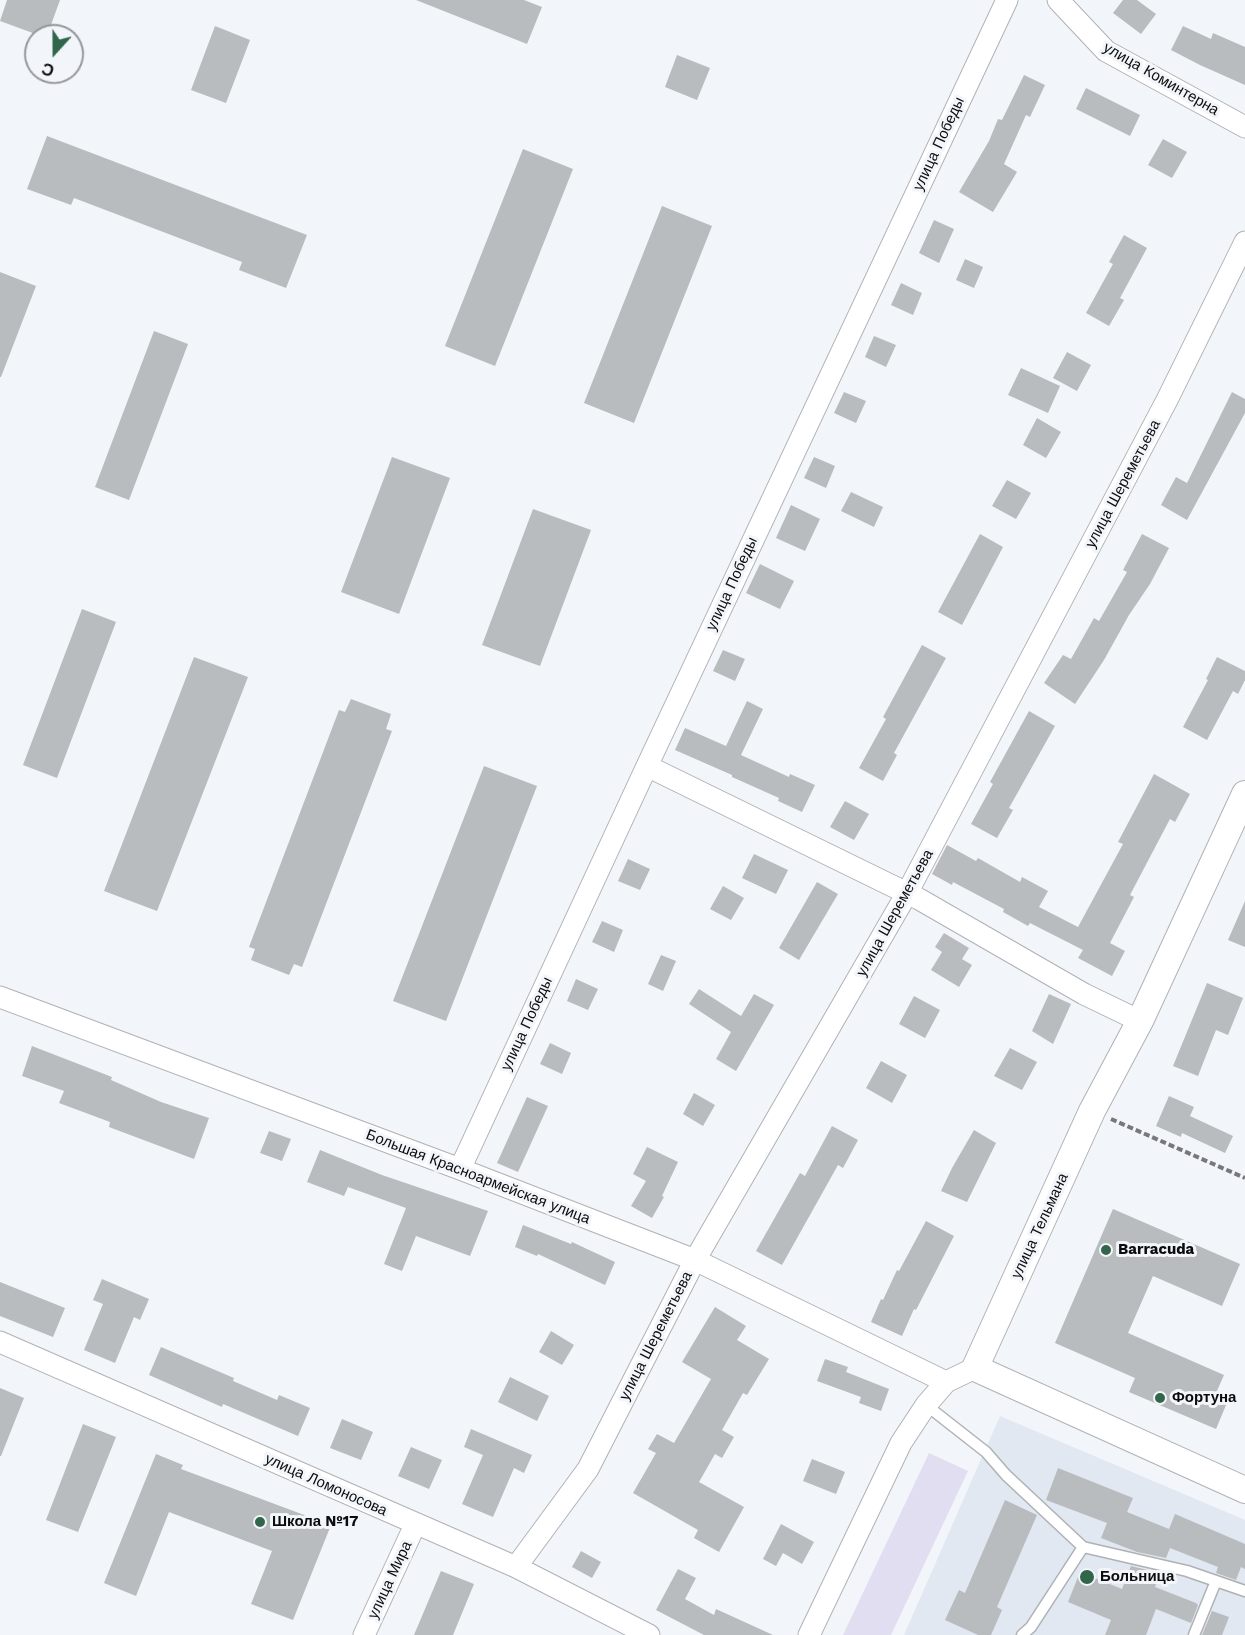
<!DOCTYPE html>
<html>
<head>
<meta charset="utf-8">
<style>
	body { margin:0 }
	#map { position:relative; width:1245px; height:1635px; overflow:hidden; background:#f2f5f9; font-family:"Work Sans",sans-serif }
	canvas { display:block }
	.north { position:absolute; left:24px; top:24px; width:60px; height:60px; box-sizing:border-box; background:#f2f5f9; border:2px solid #96989b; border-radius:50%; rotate:201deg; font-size:16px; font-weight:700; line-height:24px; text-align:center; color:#0b0c0d }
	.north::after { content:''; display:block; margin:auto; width:21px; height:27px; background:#31664b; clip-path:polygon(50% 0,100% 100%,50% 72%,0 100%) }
</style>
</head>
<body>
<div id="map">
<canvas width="1245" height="1635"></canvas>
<div class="north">С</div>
</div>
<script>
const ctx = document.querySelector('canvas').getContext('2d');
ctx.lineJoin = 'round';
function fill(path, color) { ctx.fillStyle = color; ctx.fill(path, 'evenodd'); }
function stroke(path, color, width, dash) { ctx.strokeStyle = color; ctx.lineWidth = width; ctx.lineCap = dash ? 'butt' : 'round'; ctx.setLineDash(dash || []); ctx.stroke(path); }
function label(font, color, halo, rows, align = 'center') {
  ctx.font = font + ' "Work Sans",sans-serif'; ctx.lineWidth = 6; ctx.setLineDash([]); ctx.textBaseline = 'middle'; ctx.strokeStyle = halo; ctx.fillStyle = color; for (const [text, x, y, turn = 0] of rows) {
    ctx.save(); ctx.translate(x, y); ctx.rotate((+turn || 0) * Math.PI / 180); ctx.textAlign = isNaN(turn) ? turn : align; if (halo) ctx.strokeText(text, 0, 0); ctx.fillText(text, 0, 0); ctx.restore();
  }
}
const built = new Path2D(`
	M1000,1416L1245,1520V1635H904Z`);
const green = new Path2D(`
	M929,1453L968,1471L891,1635H843Z`);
const building = new Path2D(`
	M7,0H60L47,36H41L0,21Z
	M416,0H524L542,7L527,44Z
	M1123,0H1137L1156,14L1141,34L1113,13Z
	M215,26L250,40L226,103L191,90Z
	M1183,26L1211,39L1213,33L1245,47V85L1200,65L1171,50Z
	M677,55L710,68L697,100L665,87Z
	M1024,75L1045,85L1030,117L1026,115L1004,164L1017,172L993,212L959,192L989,141L998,119L1002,120Z
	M1086,88L1140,115L1130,136L1076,109Z
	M47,136L307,235L286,288L239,270L242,262L74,198L71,205L27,189Z
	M1163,139L1187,152L1172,178L1148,165Z
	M523,149L573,169L495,366L445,346Z
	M662,206L712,226L634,423L584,403Z
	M934,220L954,229L939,263L919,253Z
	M1124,235L1147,248L1120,298L1124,300L1109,326L1086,313L1113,264L1109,262Z
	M965,259L983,267L974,288L956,280Z
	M0,272L36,286L1,377H0Z
	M901,283L922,293L913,315L891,305Z
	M154,331L188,344L129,500L95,487Z
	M874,336L896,345L886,367L865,357Z
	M1067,352L1091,365L1077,391L1053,378Z
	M1021,368L1060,386L1048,413L1008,395Z
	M844,392L866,401L856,423L834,413Z
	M1232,392L1245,399V413L1187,520L1161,505L1176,477L1187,483Z
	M1037,418L1061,432L1046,458L1023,445Z
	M392,457L450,478L399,614L341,592Z
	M814,457L835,466L826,488L804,478Z
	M1007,480L1031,493L1016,519L992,506Z
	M851,492L883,507L874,527L841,511Z
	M791,505L820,519L805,551L776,538Z
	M533,509L591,530L540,666L482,645Z
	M980,534L1003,547L962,625L938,612Z
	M1142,534L1169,548L1150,584L1129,615L1104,660L1075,704L1044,683L1063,655L1071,659L1094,618L1099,621L1127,572L1123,570Z
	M760,564L794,581L780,609L746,593Z
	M82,609L116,622L57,778L23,765Z
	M922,645L946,658L894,753L897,755L883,781L859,768L886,719L883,717Z
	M723,650L745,659L735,681L713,671Z
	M194,657L248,677L157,911L104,891Z
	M1217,657L1245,671V680L1238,694L1233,691L1207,740L1183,727L1208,680L1206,679Z
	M351,699L391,714L386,729L392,731L302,967L294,964L289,975L251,960L255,949L249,947L339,710L345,712Z
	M747,701L763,709L741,755L789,777L790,774L815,785L802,812L778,801L779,798L732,777V775L675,750L685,728L726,746Z
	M1029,711L1055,726L1009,808L1013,810L997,838L971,824L993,784L990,782Z
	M484,766L537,786L446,1021L393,1001Z
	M1154,774L1190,794L1175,822L1170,819L1130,895L1134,897L1110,943L1125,951L1112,976L1078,958L1083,950L1030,923L1028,926L1003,912L1004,909L953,882L952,885L932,874L947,845L976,861L978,858L1020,882L1022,877L1048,891L1039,907L1078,927L1123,844L1118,842Z
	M845,801L869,814L854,840L830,827Z
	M754,854L788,870L776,894L742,878Z
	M628,859L650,869L640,890L618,881Z
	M817,882L838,894L799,960L779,948Z
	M723,886L744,898L731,920L710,909Z
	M1245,901V947L1228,940Z
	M602,921L623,930L614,952L592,942Z
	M944,933L969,948L962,959L972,965L959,987L931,970L942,952L935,947Z
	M661,955L676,961L663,991L648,984Z
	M576,979L598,989L588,1010L567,1001Z
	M1207,983L1243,998L1228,1035L1216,1030L1198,1076L1173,1066Z
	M699,989L741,1016L754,994L774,1005L736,1071L716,1059L731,1032L689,1004Z
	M1049,994L1071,1004L1053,1044L1032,1031Z
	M914,996L940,1010L925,1038L899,1024Z
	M550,1043L571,1053L562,1074L540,1064Z
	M32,1046L112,1077L111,1080L161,1102L209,1118L194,1159L109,1127L110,1122L59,1103L64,1091L22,1076Z
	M1010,1048L1037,1062L1022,1090L994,1076Z
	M881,1061L907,1075L892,1103L866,1088Z
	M694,1093L715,1105L703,1126L683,1114Z
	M1169,1096L1194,1107L1190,1116L1233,1136L1225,1153L1182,1133L1181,1137L1156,1126Z
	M527,1097L548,1106L518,1172L497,1163Z
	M832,1126L858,1140L843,1168L838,1165L782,1265L756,1251L800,1173L805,1176Z
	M974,1130L996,1143L967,1202L941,1191L952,1168Z
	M269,1131L291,1139L282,1161L260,1153Z
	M647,1147L678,1162L662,1196L664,1197L652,1218L631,1206L646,1181L633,1174Z
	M320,1150L382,1175L488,1211L470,1256L416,1236L402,1271L384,1264L406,1208L348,1187L344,1196L307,1182Z
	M1113,1209L1240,1264L1222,1306L1153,1276L1128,1333L1224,1375L1216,1393L1229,1398L1216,1429L1129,1392L1135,1378L1055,1343Z
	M926,1221L954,1236L916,1310L914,1309L902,1336L871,1322L881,1299L883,1300L897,1270L899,1271Z
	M523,1225L571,1244L572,1242L615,1262L605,1285L538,1254L537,1256L515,1247Z
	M102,1279L149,1299L140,1320L134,1317L115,1363L84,1350L103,1304L93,1300Z
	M0,1282L65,1308L53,1337L0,1316Z
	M715,1307L746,1326L737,1340L769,1359L747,1395L743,1393L722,1430L734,1437L722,1458L715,1454L699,1482L744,1507L719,1552L694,1538L698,1530L633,1493L656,1453L648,1449L657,1434L674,1443L711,1379L682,1362Z
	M551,1331L574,1345L562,1365L539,1352Z
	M161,1347L234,1378L233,1381L277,1400L279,1395L310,1408L298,1436L223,1404L222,1407L149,1375Z
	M825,1359L848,1367L846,1372L889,1389L881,1411L859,1403L861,1397L817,1381Z
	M510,1377L549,1396L537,1421L498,1402Z
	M0,1388L24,1398L1,1456H0Z
	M342,1419L373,1432L361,1460L330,1448Z
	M83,1424L116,1437L78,1532L46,1520Z
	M471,1429L532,1455L524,1473L514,1468L493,1517L462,1504L483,1455L464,1447Z
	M411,1447L442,1460L429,1489L398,1476Z
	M156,1454L183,1465L181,1469L331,1525L293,1620L251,1604L272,1551L169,1512L136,1596L104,1583Z
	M812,1459L845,1472L836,1494L803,1481Z
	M1058,1468L1133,1498L1127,1512L1169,1529L1175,1514L1245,1544V1569L1241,1567L1236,1580L1216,1573L1218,1567L1170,1548L1166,1558L1137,1552L1101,1538L1107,1523L1046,1500Z
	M1005,1500L1037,1515L997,1607L1002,1610L991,1635H978L945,1620L959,1590L965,1593Z
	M781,1524L814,1542L802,1564L783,1553L776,1566L763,1559Z
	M581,1551L601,1562L592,1578L572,1567Z
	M1131,1566L1160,1573L1155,1587L1196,1603L1198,1605L1191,1623L1156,1609L1146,1635H1105L1111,1620L1068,1602L1080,1572L1122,1589Z
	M678,1569L696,1578L685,1599L714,1615L716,1609L773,1635H704L656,1610Z
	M441,1571L474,1584L453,1635H414Z
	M1212,1611L1229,1617L1222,1635H1202Z`);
const path = new Path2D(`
	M1111,1119L1245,1178`);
const service = new Path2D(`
	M926,1405L986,1452L1006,1475L1083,1547
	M1022,1635L1031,1627L1083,1547L1187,1571L1245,1591
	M1194,1635L1216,1581`);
const minor = new Path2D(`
	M1058,0L1106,51L1245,127
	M647,766L919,899L1084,994L1140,1021
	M0,997L460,1169L695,1260L946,1382
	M460,1169L647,766L1007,0
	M0,1342L516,1567L649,1635
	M516,1567L588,1469L695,1260L906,895L1167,400L1245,242
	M364,1635L415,1525
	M809,1635L901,1443L926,1405L946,1382L975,1368`);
const tertiary = new Path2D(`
	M1245,794L1140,1021L1092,1111L975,1368L1245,1490`);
const markers = [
	[1106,1250,6,"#31664b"],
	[1160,1398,6,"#31664b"],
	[260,1522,6,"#31664b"],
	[1087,1577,8,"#31664b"]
];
const streetNames = [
	["улица Коминтерна",1161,79,30],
	["улица Победы",939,144,-65],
	["улица Шереметьева",1123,484,-62],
	["улица Победы",732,584,-65],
	["улица Шереметьева",895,913,-61],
	["улица Победы",527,1024,-65],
	["Большая Красноармейская улица",478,1177,21],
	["улица Тельмана",1040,1226,-65],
	["улица Шереметьева",656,1336,-63],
	["улица Ломоносова",326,1485,24],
	["улица Мира",390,1580,-65]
];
const poiNames = [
	["Barracuda",1118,1250],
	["Фортуна",1172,1398],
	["Школа №17",272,1522],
	["Больница",1100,1577]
];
fill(built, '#e1e8f2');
fill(green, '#e2def2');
fill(building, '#b8bcbf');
stroke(service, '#afb2b5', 13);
stroke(minor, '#afb2b5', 23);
stroke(tertiary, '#afb2b5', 28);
stroke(path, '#76787b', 4, [6, 3]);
stroke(service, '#fff', 10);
stroke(minor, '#fff', 21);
stroke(tertiary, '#fff', 26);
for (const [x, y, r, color] of markers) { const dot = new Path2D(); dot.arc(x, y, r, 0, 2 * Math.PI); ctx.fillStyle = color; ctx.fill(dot); stroke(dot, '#f2f5f9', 2); }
label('15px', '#0b0c0d', '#f2f5f9', streetNames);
label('bold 15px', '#0b0c0d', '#f2f5f9', poiNames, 'left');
</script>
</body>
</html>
